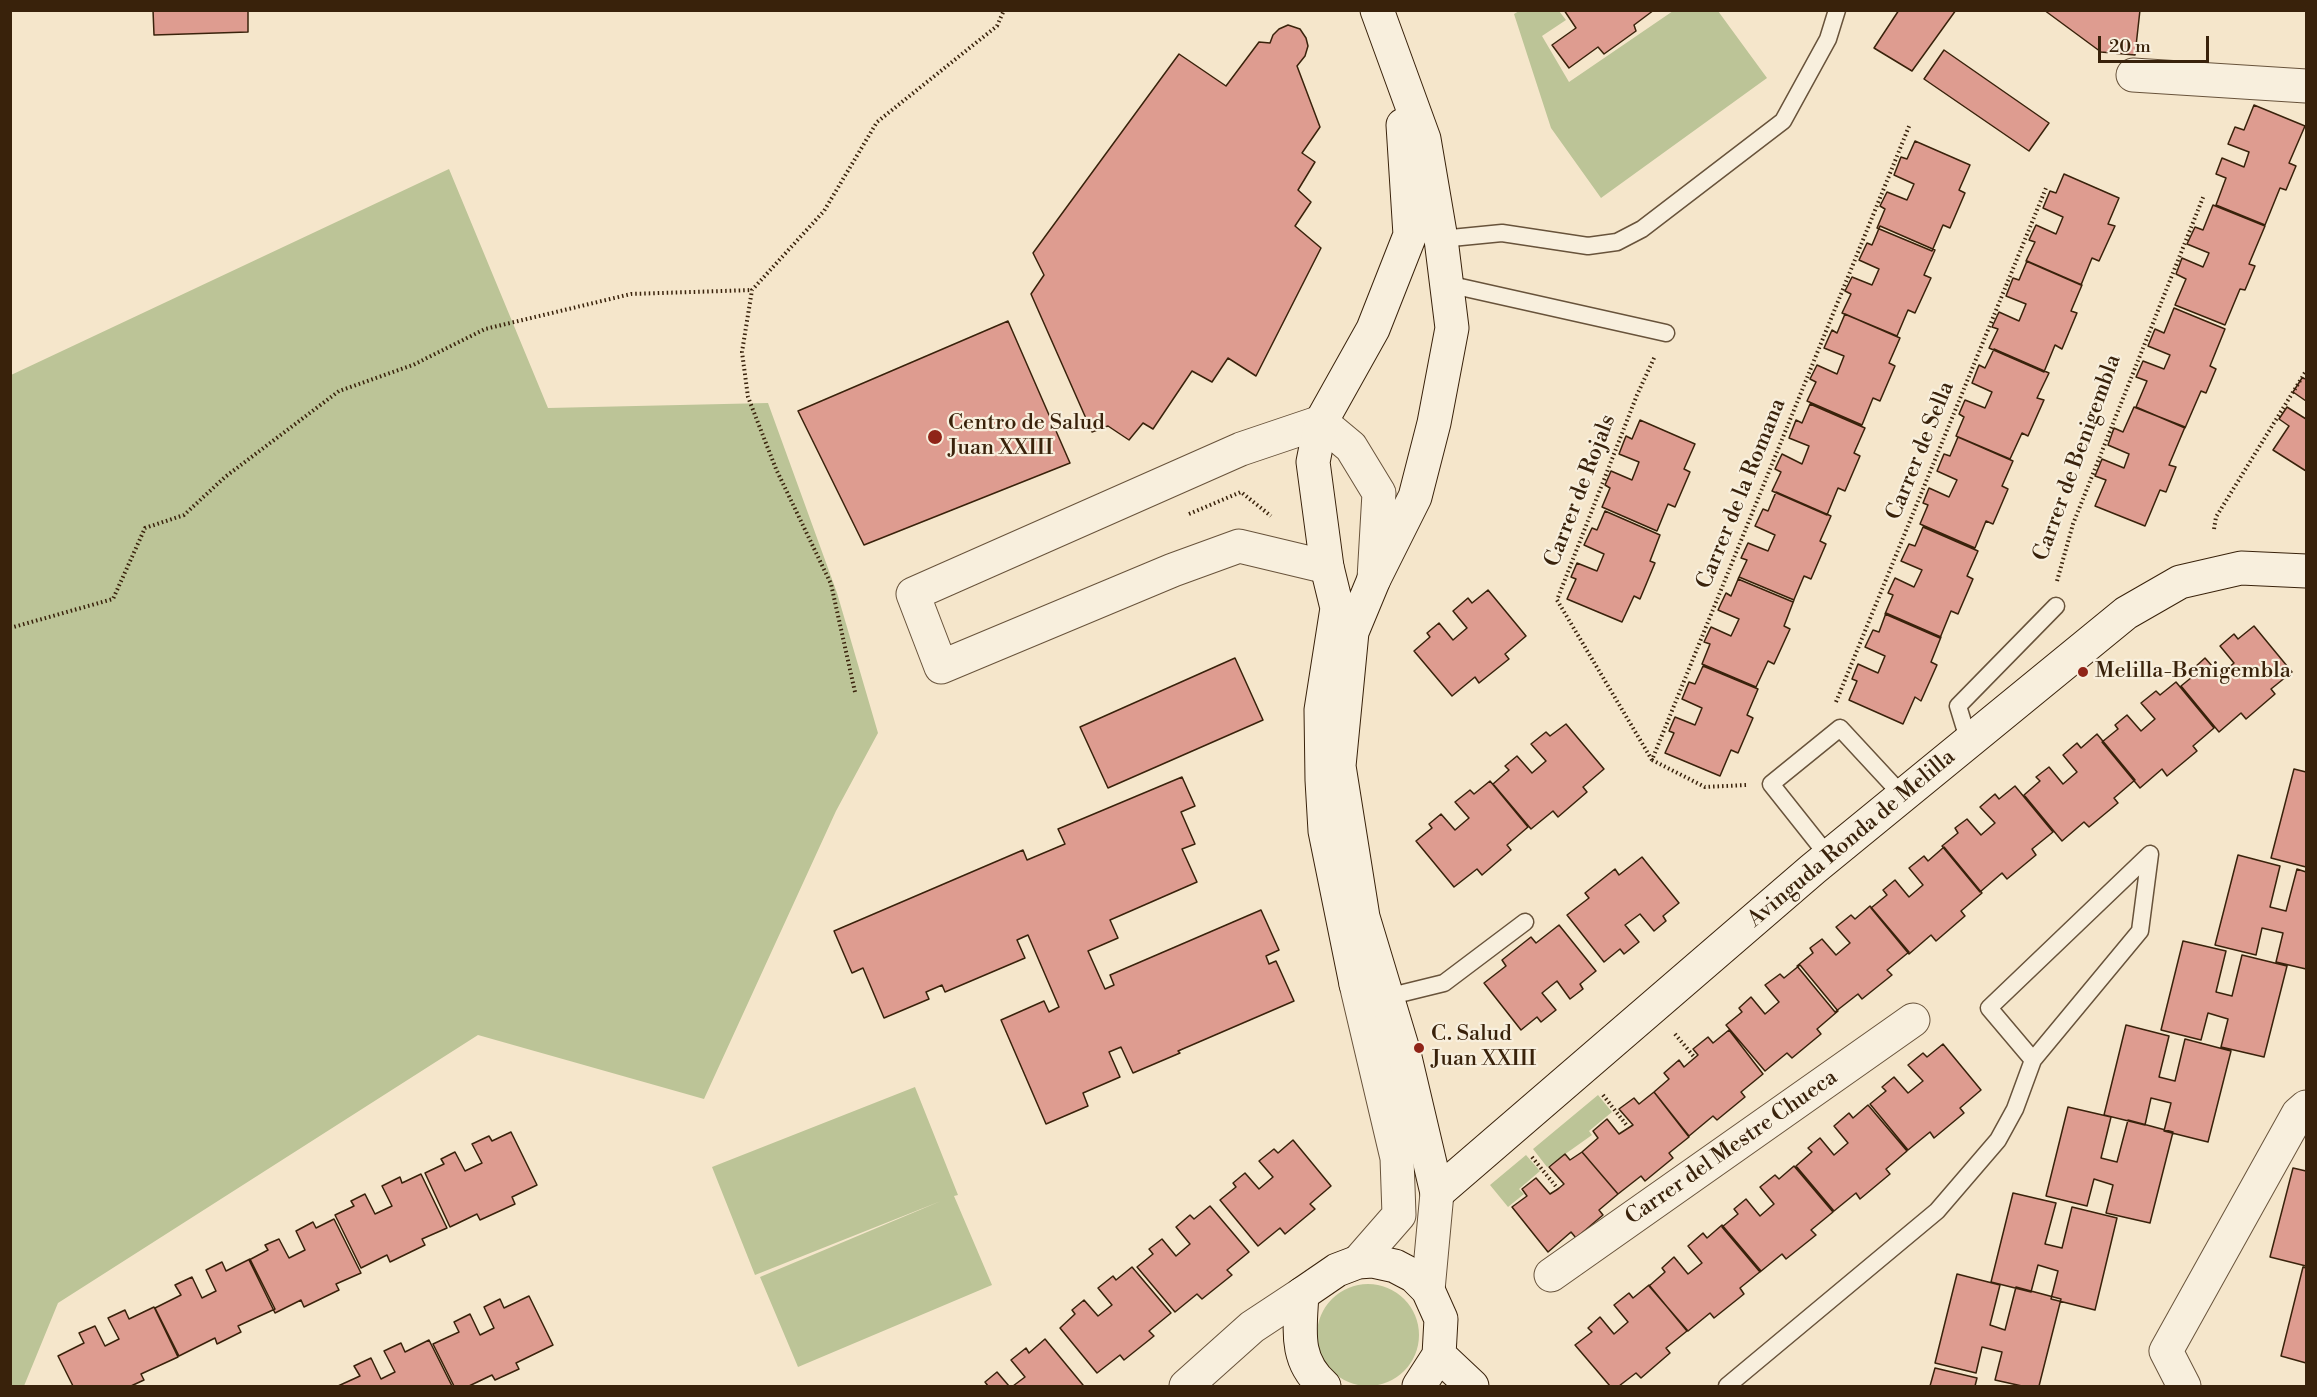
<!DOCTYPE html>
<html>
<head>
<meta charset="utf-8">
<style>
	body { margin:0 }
	#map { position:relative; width:2317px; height:1397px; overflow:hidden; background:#f5e6cb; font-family:"Libre Bodoni",serif }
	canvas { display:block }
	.frame { position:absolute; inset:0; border:12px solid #39220b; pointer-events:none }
	.scale { position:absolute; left:2098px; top:36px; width:111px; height:27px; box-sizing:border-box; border:3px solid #39220b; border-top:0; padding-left:8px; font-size:18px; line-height:21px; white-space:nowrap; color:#39220b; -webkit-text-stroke:4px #f8efdd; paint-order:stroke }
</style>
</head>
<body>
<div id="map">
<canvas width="2317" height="1397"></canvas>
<div class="frame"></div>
<div class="scale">20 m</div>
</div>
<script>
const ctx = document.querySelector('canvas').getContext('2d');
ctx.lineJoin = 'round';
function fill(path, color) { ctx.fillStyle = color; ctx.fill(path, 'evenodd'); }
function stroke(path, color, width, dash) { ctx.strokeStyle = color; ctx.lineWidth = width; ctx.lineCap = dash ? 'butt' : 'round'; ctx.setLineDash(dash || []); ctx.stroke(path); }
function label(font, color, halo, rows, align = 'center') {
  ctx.font = font + ' "Libre Bodoni",serif'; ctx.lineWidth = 4.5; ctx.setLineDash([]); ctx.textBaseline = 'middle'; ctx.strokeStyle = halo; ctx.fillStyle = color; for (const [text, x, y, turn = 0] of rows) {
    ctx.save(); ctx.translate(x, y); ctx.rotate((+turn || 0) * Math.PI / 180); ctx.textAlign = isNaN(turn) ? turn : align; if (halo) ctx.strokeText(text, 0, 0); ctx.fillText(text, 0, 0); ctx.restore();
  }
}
const green = new Path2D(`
	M1519,11H1559L1566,20L1542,36L1569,82L1673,11H1718L1767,78L1601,198L1551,128L1514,14Z
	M449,169L548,408L768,403L837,593L878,733L836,811L704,1099L478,1035L58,1303L24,1386H11V375Z
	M915,1087L958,1195L954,1196L992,1285L798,1367L760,1277L941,1201L755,1275L712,1167Z
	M1598,1095L1612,1112L1589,1131L1592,1135L1547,1167L1533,1149Z
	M1526,1155L1540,1171L1519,1189L1524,1194L1508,1207L1490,1185Z
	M1317 1335a51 51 0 1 1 102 0a51 51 0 1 1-102 0Z`);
const building = new Path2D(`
	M153,10H248V32L154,35Z
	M1564,10H1654L1634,25L1636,31L1604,54L1598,47L1569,68L1552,45L1576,28Z
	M1899,10H1956L1912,71L1874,48Z
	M2044,10H2140L2135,55L2101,52Z
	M1288,25L1300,29L1306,38L1308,46L1305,56L1297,66L1320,127L1302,153L1315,162L1298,190L1311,202L1295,226L1321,248L1256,376L1228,358L1212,382L1192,371L1153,429L1143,423L1129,440L1108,426L1092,432L1031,294L1044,275L1033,253L1179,54L1226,86L1259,42L1270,43L1273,35L1279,29Z
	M1944,50L2049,123L2029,151L1924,79Z
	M2254,105L2305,126L2289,163L2296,166L2286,190L2280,188L2265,225L2216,205L2226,178L2216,174L2222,158L2244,167L2249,152L2228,144L2235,127L2244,130Z
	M1915,141L1970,165L1959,190L1965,193L1950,228L1943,225L1932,251L1877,228L1885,209L1880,206L1887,192L1907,200L1914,184L1894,175L1901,157L1907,159Z
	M2064,174L2119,198L2108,224L2115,226L2099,261L2092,258L2081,285L2026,261L2035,242L2029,240L2036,225L2056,234L2063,217L2043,208L2050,191L2056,193Z
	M2213,205L2265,226L2249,264L2255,266L2245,290L2240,289L2225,325L2175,305L2186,279L2176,274L2182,258L2203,267L2209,253L2187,244L2195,227L2203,230Z
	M1880,226L1935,250L1924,275L1931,278L1915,313L1908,310L1897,336L1842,313L1851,294L1845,291L1852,277L1872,285L1879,269L1859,260L1867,243L1872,245Z
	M2027,261L2082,285L2071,311L2077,313L2062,349L2055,345L2044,372L1989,348L1998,329L1992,327L1999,312L2019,321L2026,304L2006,296L2013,278L2019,280Z
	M2174,308L2225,329L2210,366L2216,369L2206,393L2201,391L2185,428L2136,407L2147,381L2136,377L2143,361L2164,369L2170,355L2148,346L2155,329L2164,333Z
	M1845,314L1900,338L1889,363L1895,366L1880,401L1873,398L1862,425L1807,401L1816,382L1810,379L1817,365L1837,374L1844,356L1824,348L1832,330L1837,333Z
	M1008,321L1070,463L864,545L798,411Z
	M1994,349L2049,373L2037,398L2044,400L2028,436L2022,433L2010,459L1956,436L1964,417L1959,414L1965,400L1985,408L1992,392L1972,383L1979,365L1985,368Z
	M2302,378L2306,379V401L2293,392Z
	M1810,404L1865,428L1854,453L1860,456L1845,491L1838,488L1827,515L1772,491L1781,472L1775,469L1782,454L1802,464L1809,446L1789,438L1796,420L1802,423Z
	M2134,407L2185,427L2169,465L2176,467L2166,492L2160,490L2145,526L2095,506L2106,480L2095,476L2102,459L2124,468L2129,454L2108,445L2114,428L2123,432Z
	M2287,407L2306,419V471L2273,450L2289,426L2279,419Z
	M1640,420L1695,444L1684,469L1690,472L1675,507L1668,504L1657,531L1602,507L1610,488L1605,485L1611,471L1632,480L1639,462L1619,454L1626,436L1632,439Z
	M1958,437L2013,461L2002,486L2008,489L1993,524L1986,521L1975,548L1920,524L1928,505L1923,503L1929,488L1949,497L1957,480L1937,471L1944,454L1950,456Z
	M1776,492L1831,516L1820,541L1826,544L1811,579L1804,576L1793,602L1738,579L1747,560L1741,558L1748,543L1768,551L1775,535L1755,526L1763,509L1768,511Z
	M1605,511L1660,535L1650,561L1655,563L1640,599L1634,596L1622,622L1567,599L1576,579L1571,577L1577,563L1597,571L1604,554L1584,545L1592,528L1597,530Z
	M1923,527L1978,551L1967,576L1973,579L1958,614L1951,611L1940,638L1885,614L1893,595L1888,593L1895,578L1914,587L1922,570L1901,561L1909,544L1915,546Z
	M1739,577L1794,600L1784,626L1790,629L1774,664L1768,661L1756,687L1702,664L1710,644L1704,642L1711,627L1731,636L1739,619L1718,610L1726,593L1731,596Z
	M1488,590L1526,636L1505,654L1509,659L1479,683L1475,677L1452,696L1414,651L1430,637L1427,633L1439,623L1453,640L1467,628L1453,611L1468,598L1472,603Z
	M1886,613L1941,637L1931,662L1937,665L1921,701L1915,697L1903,724L1849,700L1857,681L1852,679L1858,664L1878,673L1885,656L1865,647L1873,630L1879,632Z
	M2254,626L2292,672L2271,689L2275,694L2246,719L2241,713L2219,732L2181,686L2197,673L2194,668L2205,658L2220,675L2234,663L2220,646L2234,634L2238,639Z
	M1235,658L1263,720L1108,788L1080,727Z
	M1703,666L1758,689L1747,715L1753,718L1738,753L1731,750L1720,776L1665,753L1674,733L1669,731L1675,717L1695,725L1702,708L1682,699L1689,682L1695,684Z
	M2176,682L2214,728L2193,746L2197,751L2167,776L2162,769L2140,788L2102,742L2118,729L2115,725L2127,715L2141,731L2155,719L2141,703L2156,691L2160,695Z
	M1566,724L1604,769L1583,787L1587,792L1558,817L1553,811L1531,829L1493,784L1509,770L1505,766L1517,756L1532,773L1546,761L1531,744L1546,732L1550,736Z
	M2097,734L2135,780L2114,798L2118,803L2089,827L2084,822L2062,841L2024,795L2040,781L2036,777L2049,767L2063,784L2077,772L2063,755L2077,743L2081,748Z
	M2294,769L2306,772V867L2271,858Z
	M1182,777L1195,806L1181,812L1195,844L1182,849L1197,882L1110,920L1118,938L1088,951L1105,989L1114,985L1110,975L1261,910L1279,950L1266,956L1269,964L1276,961L1294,1001L1178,1051L1180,1053L1133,1073L1121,1047L1109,1052L1120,1077L1083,1093L1088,1106L1046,1124L1001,1020L1044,1001L1049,1012L1059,1007L1028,935L1017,940L1025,958L945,992L942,985L926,992L929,999L884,1018L863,968L852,973L834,931L1023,850L1027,860L1065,844L1058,829Z
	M1490,781L1528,827L1507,845L1511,850L1482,875L1477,869L1454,887L1416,841L1432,828L1429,824L1441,814L1455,830L1469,818L1455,802L1470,790L1474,794Z
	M2015,786L2053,832L2032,849L2036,855L2007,879L2002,873L1980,892L1942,846L1958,833L1955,828L1967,819L1981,835L1995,823L1980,807L1995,794L1999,799Z
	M1944,847L1982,893L1961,911L1965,916L1936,941L1931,935L1909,954L1871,908L1887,895L1883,890L1895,880L1909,897L1923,885L1909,868L1924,856L1928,861Z
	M2238,855L2280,866L2270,907L2286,911L2297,869L2306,872V969L2276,962L2283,933L2262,928L2256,955L2215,945Z
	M1642,857L1679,903L1663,916L1666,921L1654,931L1640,914L1625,925L1639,942L1624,954L1620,949L1604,962L1567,915L1589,898L1585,893L1615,869L1619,875Z
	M1870,906L1909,952L1887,970L1892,975L1862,999L1858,994L1835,1012L1797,966L1813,953L1810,948L1822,939L1836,955L1850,943L1836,927L1851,915L1855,919Z
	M1559,925L1596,971L1580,984L1583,989L1570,999L1557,981L1542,993L1556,1010L1541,1022L1537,1017L1521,1030L1484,983L1506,966L1502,960L1531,937L1536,943Z
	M2183,941L2226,951L2216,992L2232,996L2242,955L2287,966L2264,1057L2221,1047L2228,1019L2208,1013L2201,1040L2161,1030Z
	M1800,965L1838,1011L1817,1029L1821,1034L1792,1058L1787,1053L1765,1071L1726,1025L1742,1012L1739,1008L1751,997L1765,1014L1779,1002L1765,985L1780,974L1784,978Z
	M2126,1025L2169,1036L2159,1077L2175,1081L2185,1039L2231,1051L2208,1142L2164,1131L2171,1103L2151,1098L2145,1125L2104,1115Z
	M1729,1030L1763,1074L1741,1092L1745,1097L1717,1120L1713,1116L1689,1136L1654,1092L1669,1079L1664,1073L1679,1060L1684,1067L1698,1055L1693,1049L1708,1037L1713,1043Z
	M1943,1044L1981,1090L1960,1108L1964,1113L1934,1138L1930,1132L1908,1150L1870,1104L1886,1091L1882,1087L1894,1077L1908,1093L1923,1081L1908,1065L1923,1053L1927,1057Z
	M1654,1092L1689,1137L1669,1153L1673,1158L1645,1181L1641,1176L1618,1194L1582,1152L1598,1138L1593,1131L1607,1119L1619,1134L1633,1125L1619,1109L1634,1098L1639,1104Z
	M1868,1105L1907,1151L1886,1169L1890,1174L1860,1199L1856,1193L1834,1211L1796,1166L1812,1152L1808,1148L1820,1138L1834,1155L1848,1143L1834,1126L1849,1113L1853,1118Z
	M2068,1107L2111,1117L2101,1158L2117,1162L2128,1120L2173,1132L2150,1223L2106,1213L2113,1185L2094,1179L2087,1206L2046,1196Z
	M511,1132L537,1185L512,1197L515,1204L480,1220L477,1214L450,1227L425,1173L444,1164L441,1159L455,1152L465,1171L482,1163L472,1144L489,1136L492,1141Z
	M1293,1140L1331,1186L1310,1204L1315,1209L1285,1234L1280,1228L1258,1246L1220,1200L1236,1187L1233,1183L1245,1173L1259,1189L1273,1177L1259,1161L1274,1149L1278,1153Z
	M1582,1152L1618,1194L1599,1210L1603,1215L1576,1238L1571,1232L1548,1252L1512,1207L1527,1196L1522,1189L1536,1178L1550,1194L1558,1189L1564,1184L1549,1167L1565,1154L1570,1160Z
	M1794,1166L1833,1212L1811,1230L1816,1235L1786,1259L1782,1254L1760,1272L1722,1227L1738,1214L1734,1209L1746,1199L1760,1216L1774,1204L1760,1187L1775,1175L1779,1179Z
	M2293,1168L2306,1171V1266L2270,1257Z
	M421,1174L447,1228L422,1239L425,1245L390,1262L387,1255L361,1268L335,1215L354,1206L351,1201L365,1194L375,1214L392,1206L382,1186L400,1177L402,1183Z
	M2013,1193L2056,1203L2045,1244L2062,1248L2072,1207L2117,1218L2095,1310L2051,1299L2058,1271L2038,1265L2031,1292L1991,1282Z
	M1210,1206L1249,1252L1227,1270L1232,1275L1202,1299L1197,1294L1175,1312L1137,1267L1153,1254L1149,1249L1162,1239L1176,1256L1190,1244L1176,1227L1190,1215L1194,1219Z
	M334,1219L361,1273L336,1284L339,1290L304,1307L301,1300L275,1313L249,1260L268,1250L265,1245L279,1239L289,1258L305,1250L296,1231L313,1222L316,1228Z
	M1722,1225L1761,1271L1740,1288L1744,1294L1714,1318L1710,1313L1688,1331L1649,1286L1665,1272L1662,1268L1674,1257L1688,1274L1702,1263L1688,1246L1703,1233L1707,1238Z
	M250,1259L275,1309L238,1326L241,1332L217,1344L215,1338L179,1356L155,1308L181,1295L175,1285L192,1277L202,1298L216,1291L206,1270L222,1262L226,1271Z
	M1132,1267L1171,1313L1149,1331L1154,1336L1124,1360L1120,1355L1097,1373L1060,1328L1075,1314L1072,1310L1084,1300L1098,1316L1112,1305L1098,1288L1113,1276L1116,1280Z
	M2303,1267L2306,1268V1363L2281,1356Z
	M1957,1274L2000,1285L1990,1325L2005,1330L2016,1287L2061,1299L2039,1386H2022L1995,1380L2002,1352L1982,1347L1976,1373L1935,1363Z
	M1649,1285L1687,1331L1666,1348L1670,1353L1641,1378L1636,1373L1619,1386H1610L1575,1345L1592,1332L1588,1328L1600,1317L1614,1334L1628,1322L1614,1305L1629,1293L1633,1298Z
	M529,1296L553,1345L516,1363L519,1369L495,1380L492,1375L469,1386H454L433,1344L459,1332L454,1322L470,1314L480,1335L494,1328L484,1307L500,1299L504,1308Z
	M154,1307L178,1357L141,1374L144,1380L131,1386H73L58,1356L84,1343L79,1333L95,1326L105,1346L119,1339L108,1318L125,1310L129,1319Z
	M1045,1339L1083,1385L1082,1386H1013L1025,1377L1011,1360L1026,1348L1029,1353Z
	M429,1340L452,1386H338L360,1376L354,1366L371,1358L381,1379L395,1372L384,1351L401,1343L405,1352Z
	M1935,1368L1977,1378L1975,1386H1930Z
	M997,1372L1009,1386H988L985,1382Z`);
const path = new Path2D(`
	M1189,514L1241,492L1271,516
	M2214,529L2216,517L2306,371
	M2057,581L2073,524L2204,195
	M10,628L113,599L145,528L184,515L225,477L339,391L413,365L485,329L631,294L752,290
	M855,692L831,584L776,469L748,397L742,352L752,290L824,211L877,122L997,26L1004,10
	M1836,702L2046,188
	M1652,760L1557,600L1637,395L1655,356
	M1746,785L1705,787L1652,760L1910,124
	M1675,1034L1695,1058
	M1603,1095L1628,1127
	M1532,1157L1558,1189`);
const lane = new Path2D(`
	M1441,239L1502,233L1588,246L1617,242L1642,229L1783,121L1828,39L1837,10
	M1447,284L1666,333
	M1969,742L1958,706L2056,606
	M1829,857L1771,784L1840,728L1903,796
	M1387,997L1444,983L1525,922
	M1727,1386L1937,1211L1998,1140L2015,1109L2033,1060L2140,931L2150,854L1989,1008L2033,1060`);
const street = new Path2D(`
	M2133,75L2306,86
	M1327,567L1239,546L1173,570L941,667L913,594L1241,449L1321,422L1351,447L1379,493L1374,579
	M1356,984L1397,1158L1399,1215L1358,1262
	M1551,1275L1913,1020
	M1428,1290L1437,1193
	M1186,1386L1252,1327L1302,1294
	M2184,1386L2166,1351L2298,1114L2306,1107`);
const secondary = new Path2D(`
	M1377,10L1424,139L1441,239L1452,328L1434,423L1415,497L1374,579L1352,632L1339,766L1363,917L1404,1053L1437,1193L1813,869L2126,613L2180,582L2241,568L2306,571
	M1356,984L1325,831L1322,780L1321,710L1337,608L1327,567L1313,462L1321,422L1373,329L1410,235L1403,125
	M1439,1355L1472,1386
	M1324,1386C1294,1360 1300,1330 1302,1294L1337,1270L1358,1262L1372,1261L1395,1266L1414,1276L1428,1290L1441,1319L1439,1355L1419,1386`);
const markers = [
	[935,437,8,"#8f2418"],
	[2083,672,6,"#8f2418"],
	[1419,1048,6,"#8f2418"]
];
const poiNames = [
	["Centro de Salud",948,424],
	["Juan XXIII",948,449],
	["Melilla-Benigembla",2095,672],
	["C. Salud",1431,1035],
	["Juan XXIII",1431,1060]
];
const streetNames = [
	["Carrer de Sella",1921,451,-68],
	["Carrer de Benigembla",2078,458,-70],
	["Carrer de Rojals",1581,491,-69],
	["Carrer de la Romana",1742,494,-68],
	["Avinguda Ronda de Melilla",1852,839,-40],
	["Carrer del Mestre Chueca",1732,1148,-35]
];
fill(green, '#bcc497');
fill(building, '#de9c90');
stroke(building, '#39220b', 1.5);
stroke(lane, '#68533b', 19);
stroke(street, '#68533b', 35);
stroke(secondary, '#39220b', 35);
stroke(path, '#39220b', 4, [1.5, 3]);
stroke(lane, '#f8efdd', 16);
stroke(street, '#f8efdd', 33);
stroke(secondary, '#f8efdd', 33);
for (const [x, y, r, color] of markers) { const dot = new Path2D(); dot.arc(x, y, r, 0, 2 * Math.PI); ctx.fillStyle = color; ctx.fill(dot); stroke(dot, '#f8efdd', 2); }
label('22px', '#39220b', '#f8efdd', poiNames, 'left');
label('22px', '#39220b', '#f8efdd', streetNames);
</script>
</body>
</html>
